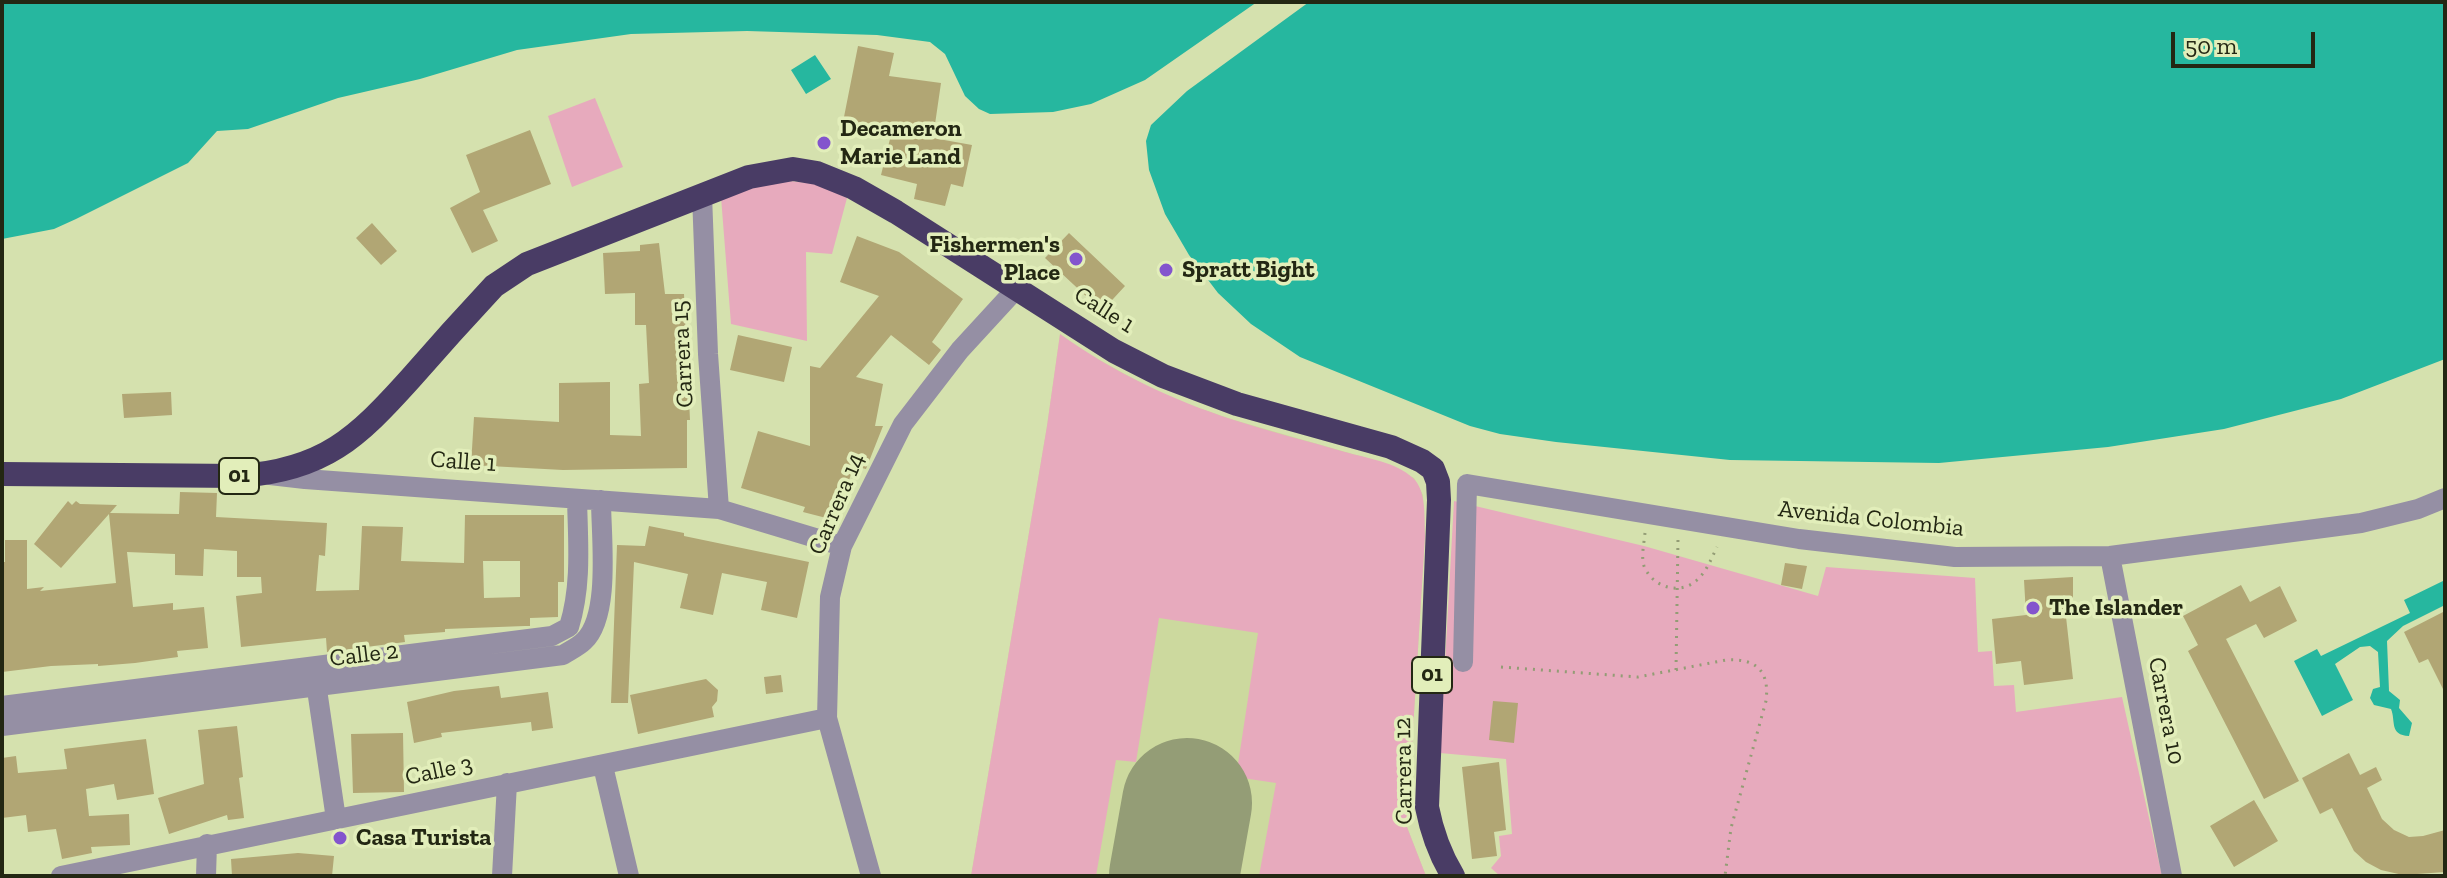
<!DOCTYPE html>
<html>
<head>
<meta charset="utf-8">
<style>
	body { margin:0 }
	#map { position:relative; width:2447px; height:878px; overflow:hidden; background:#d5e1ae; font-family:"Zilla Slab",serif }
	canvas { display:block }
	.frame { position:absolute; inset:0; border:4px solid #232713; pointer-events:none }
	.scale { position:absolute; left:2171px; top:32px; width:144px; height:36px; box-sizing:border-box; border:4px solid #232713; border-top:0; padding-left:10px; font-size:24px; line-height:28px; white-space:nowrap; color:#232713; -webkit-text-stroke:6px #e2eeba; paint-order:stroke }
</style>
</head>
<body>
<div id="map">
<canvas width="2447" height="878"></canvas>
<div class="frame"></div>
<div class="scale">50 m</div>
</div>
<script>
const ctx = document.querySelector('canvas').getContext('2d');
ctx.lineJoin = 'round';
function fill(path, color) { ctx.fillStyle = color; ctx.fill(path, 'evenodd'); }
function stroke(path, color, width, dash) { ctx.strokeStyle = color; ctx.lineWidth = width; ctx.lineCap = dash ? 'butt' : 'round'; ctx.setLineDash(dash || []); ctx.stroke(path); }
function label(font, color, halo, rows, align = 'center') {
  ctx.font = font + ' "Zilla Slab",serif'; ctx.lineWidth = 7; ctx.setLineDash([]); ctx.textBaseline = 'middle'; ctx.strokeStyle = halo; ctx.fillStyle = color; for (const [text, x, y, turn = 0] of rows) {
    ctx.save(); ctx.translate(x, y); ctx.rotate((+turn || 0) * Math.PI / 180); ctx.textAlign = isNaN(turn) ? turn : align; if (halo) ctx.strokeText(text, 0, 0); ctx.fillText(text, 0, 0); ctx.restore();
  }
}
const built = new Path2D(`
	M1060,334L1085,352L1152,389L1184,403L1234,420L1384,463L1414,478L1423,495L1425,536L1407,827L1426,876H971L1047,426Z`);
const green = new Path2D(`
	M595,98L623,167L572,187L548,116Z
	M790,181L818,184L847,198L832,254L806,252L807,341L731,324L721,197L762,185Z
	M1060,334C1113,372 1172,400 1234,420C1271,432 1308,441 1345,452C1366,458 1396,462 1413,478C1427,491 1424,518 1425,536L1407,827L1426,876H1259L1276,783L1236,777L1258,633L1159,618L1136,762L1116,760L1096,876H971L1047,426Z
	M1454,501L1644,546L1818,596L1826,567L1975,578L1978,652L1992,651L1994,686L2014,685L2016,712L2122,697L2162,876H1500L1491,868L1501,856L1499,836L1512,834L1506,759L1440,753Z`);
const water = new Path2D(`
	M2,2H1257L1145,80L1091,104L1053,112L990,114L979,109L965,96L945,54L930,42L877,35L747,31L631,34L517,50L420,79L338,98L248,129L217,131L188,163L76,219L54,229L2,239Z
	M1309,2H2445V359L2341,399L2224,429L2108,447L1939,463L1730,460L1556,442L1500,434L1470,426L1300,357L1251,324L1218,293L1189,255L1165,214L1149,170L1146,141L1151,125L1187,91Z
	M815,55L831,79L806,94L791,70Z
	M2445,580V605L2403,626L2387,641L2389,691L2400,700L2399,708L2412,723L2409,736C2389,735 2396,721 2391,709L2374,705L2370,698L2373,689L2380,687L2378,652L2370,646L2360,647L2335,664L2353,700L2322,716L2294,661L2317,649L2321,656L2410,613L2404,600Z`);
const runway = new Path2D(`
	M1174,876L1187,803`);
const building = new Path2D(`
	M858,46L894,53L889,76L941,83L933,138L972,145L963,187L951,184L945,206L914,199L917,184L881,175L892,131L843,122Z
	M530,130L551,184L483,210L498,241L472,253L450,208L480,192L466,155Z
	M372,223L397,251L381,265L356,238Z
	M1069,233L1125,286L1102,311L1045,258Z
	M857,236L899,252L963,299L932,342L941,350L929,365L891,335L856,377L883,384L875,426H883L866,469L853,466L838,521L803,512L805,507L741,488L758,431L810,446V366L820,368L879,296L840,282Z
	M659,243L665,294H684L690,420H687V468L563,470L471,465L474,417L559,422V383L610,382V435L641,436L639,384L649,383L646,325H635V293L605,294L603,253L640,251V245Z
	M738,335L792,347L784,382L730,370Z
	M171,392L172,415L124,418L122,394Z
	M180,492L217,493L216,517L327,523L325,556L319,555L316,591L359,590L362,526L403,527L401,561L464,563L465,515H564V582H558V617L530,618V626H525L445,629V632L404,635L405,642L327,652L326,638L241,647L236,596L262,593L261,577H237V551L204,549L203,576L175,575V554L127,552L133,607L173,603V610L204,607L208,648L177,651L178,657L135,663L98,666V664L51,666L2,672V562H5V540H27V589L44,587L40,591L116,583L109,514L61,568L34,544L68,501L72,505L76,501L80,504L117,505L110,513L179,514ZM483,561H520V597L484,598Z
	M649,526L684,533V536L809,562L797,618L761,610L767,582L722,573L713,615L680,608L688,574L634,562L628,703H611L617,545L645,546Z
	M1785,563L1807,566L1802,589L1781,585Z
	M2073,577V598L2064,599L2073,679L2024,685L2021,661L1996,664L1992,619L2026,615L2024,580Z
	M2241,585L2250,602L2280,586L2297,621L2264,638L2256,624L2226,639L2299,781L2264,799L2188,651L2198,645L2183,616Z
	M2445,611V693L2428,659L2419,663L2404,632Z
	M781,675L783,692L766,694L764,677Z
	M706,679L718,690L717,701L712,707L714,717L638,734L630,695Z
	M499,686L501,698L548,692L553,728L532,731L531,722L441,733L442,737L414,743L407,702L454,691Z
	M1493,701L1518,703L1514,743L1489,740Z
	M237,726L243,777L239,778L244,818L228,820L227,815L169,834L158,798L204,784L198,730Z
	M403,733L404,792L353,793L351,734Z
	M146,739L154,794L117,800L114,784L86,789L89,816L129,814L130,845L91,847L92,853L62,859L56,829L28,832L26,815L2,818V758L16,756L18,773L67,769L64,749Z
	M2349,753L2360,775L2376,767L2382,780L2367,788L2382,819L2394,830L2409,837L2423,836L2445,830V872L2403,875L2381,870L2366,862L2354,851L2332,808L2320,814L2302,778Z
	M1499,762L1506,830L1494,832L1497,856L1472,859L1462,767Z
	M2254,800L2278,841L2234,867L2210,826Z
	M298,853L334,856L332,876H232L231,859Z`);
const path = new Path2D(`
	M1645,533C1644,544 1641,556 1644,566C1652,587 1680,596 1697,580C1707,571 1711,559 1717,547
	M1501,667L1638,677L1726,660C1755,658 1770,670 1766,701L1731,828L1725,876
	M1676,670L1678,538`);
const minor = new Path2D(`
	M702,195L708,354L719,509
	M270,475L305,479L719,509L842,546
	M2110,556L2172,876
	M1463,662L1467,484L1799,539L1955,557L2110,556L2361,523L2418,509L2445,498
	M315,676L336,819
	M2,706L552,636L569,627C582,585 578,542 577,499
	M2,726L563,655C569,651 578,647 584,641C611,616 601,536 601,500
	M603,766L629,876
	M61,876L827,718
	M206,876L207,844
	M502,876L507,783
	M871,876L827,718L830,597L842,546L903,424L960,350L1017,288`);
const highway = new Path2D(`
	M2,474L240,476C324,470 357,438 411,378C438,347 466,316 494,286L527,264L749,177L793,169L817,173L854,188L896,212L1114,351L1163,376L1237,404L1391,447L1422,461L1433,469L1438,482L1439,500L1427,807C1432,833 1439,853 1453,876`);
const markers = [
	[824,143,8,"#8355cd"],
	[1076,259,8,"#8355cd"],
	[1166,270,8,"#8355cd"],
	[2033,608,8,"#8355cd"],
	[340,838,8,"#8355cd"]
];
const shields = [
	[239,476,40],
	[1432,675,40]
];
const shieldNames = [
	["01",239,476],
	["01",1432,675]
];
const poiNames = [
	["Decameron",840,129],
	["Marie Land",840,157],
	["Fishermen's",1060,245,"right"],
	["Place",1060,273,"right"],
	["Spratt Bight",1182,270],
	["The Islander",2049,608],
	["Casa Turista",356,838]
];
const streetNames = [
	["Calle 1",1104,310,32],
	["Carrera 15",683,354,-93],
	["Calle 1",463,462,4],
	["Carrera 14",837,504,-67],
	["Avenida Colombia",1871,519,6],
	["Calle 2",364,655,-7],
	["Carrera 10",2166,711,79],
	["Calle 3",439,771,-12],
	["Carrera 12",1404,771,-91]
];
fill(built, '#ccd99e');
fill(green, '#e7aabd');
fill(water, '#26b79f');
stroke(runway, '#949d76', 130);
fill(building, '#b1a674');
stroke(path, '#939c75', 3, [2, 6]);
stroke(minor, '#958fa4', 20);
stroke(highway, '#493c65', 24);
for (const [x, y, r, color] of markers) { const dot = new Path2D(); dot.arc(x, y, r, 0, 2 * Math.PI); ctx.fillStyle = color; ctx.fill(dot); stroke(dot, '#e2eeba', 3); }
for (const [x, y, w] of shields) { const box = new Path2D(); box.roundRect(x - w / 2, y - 18, w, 36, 6); ctx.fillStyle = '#e2eeba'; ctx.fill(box); stroke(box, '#232713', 2); }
label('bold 22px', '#232713', null, shieldNames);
label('bold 24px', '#232713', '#e2eeba', poiNames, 'left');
label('24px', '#232713', '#e2eeba', streetNames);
</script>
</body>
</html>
